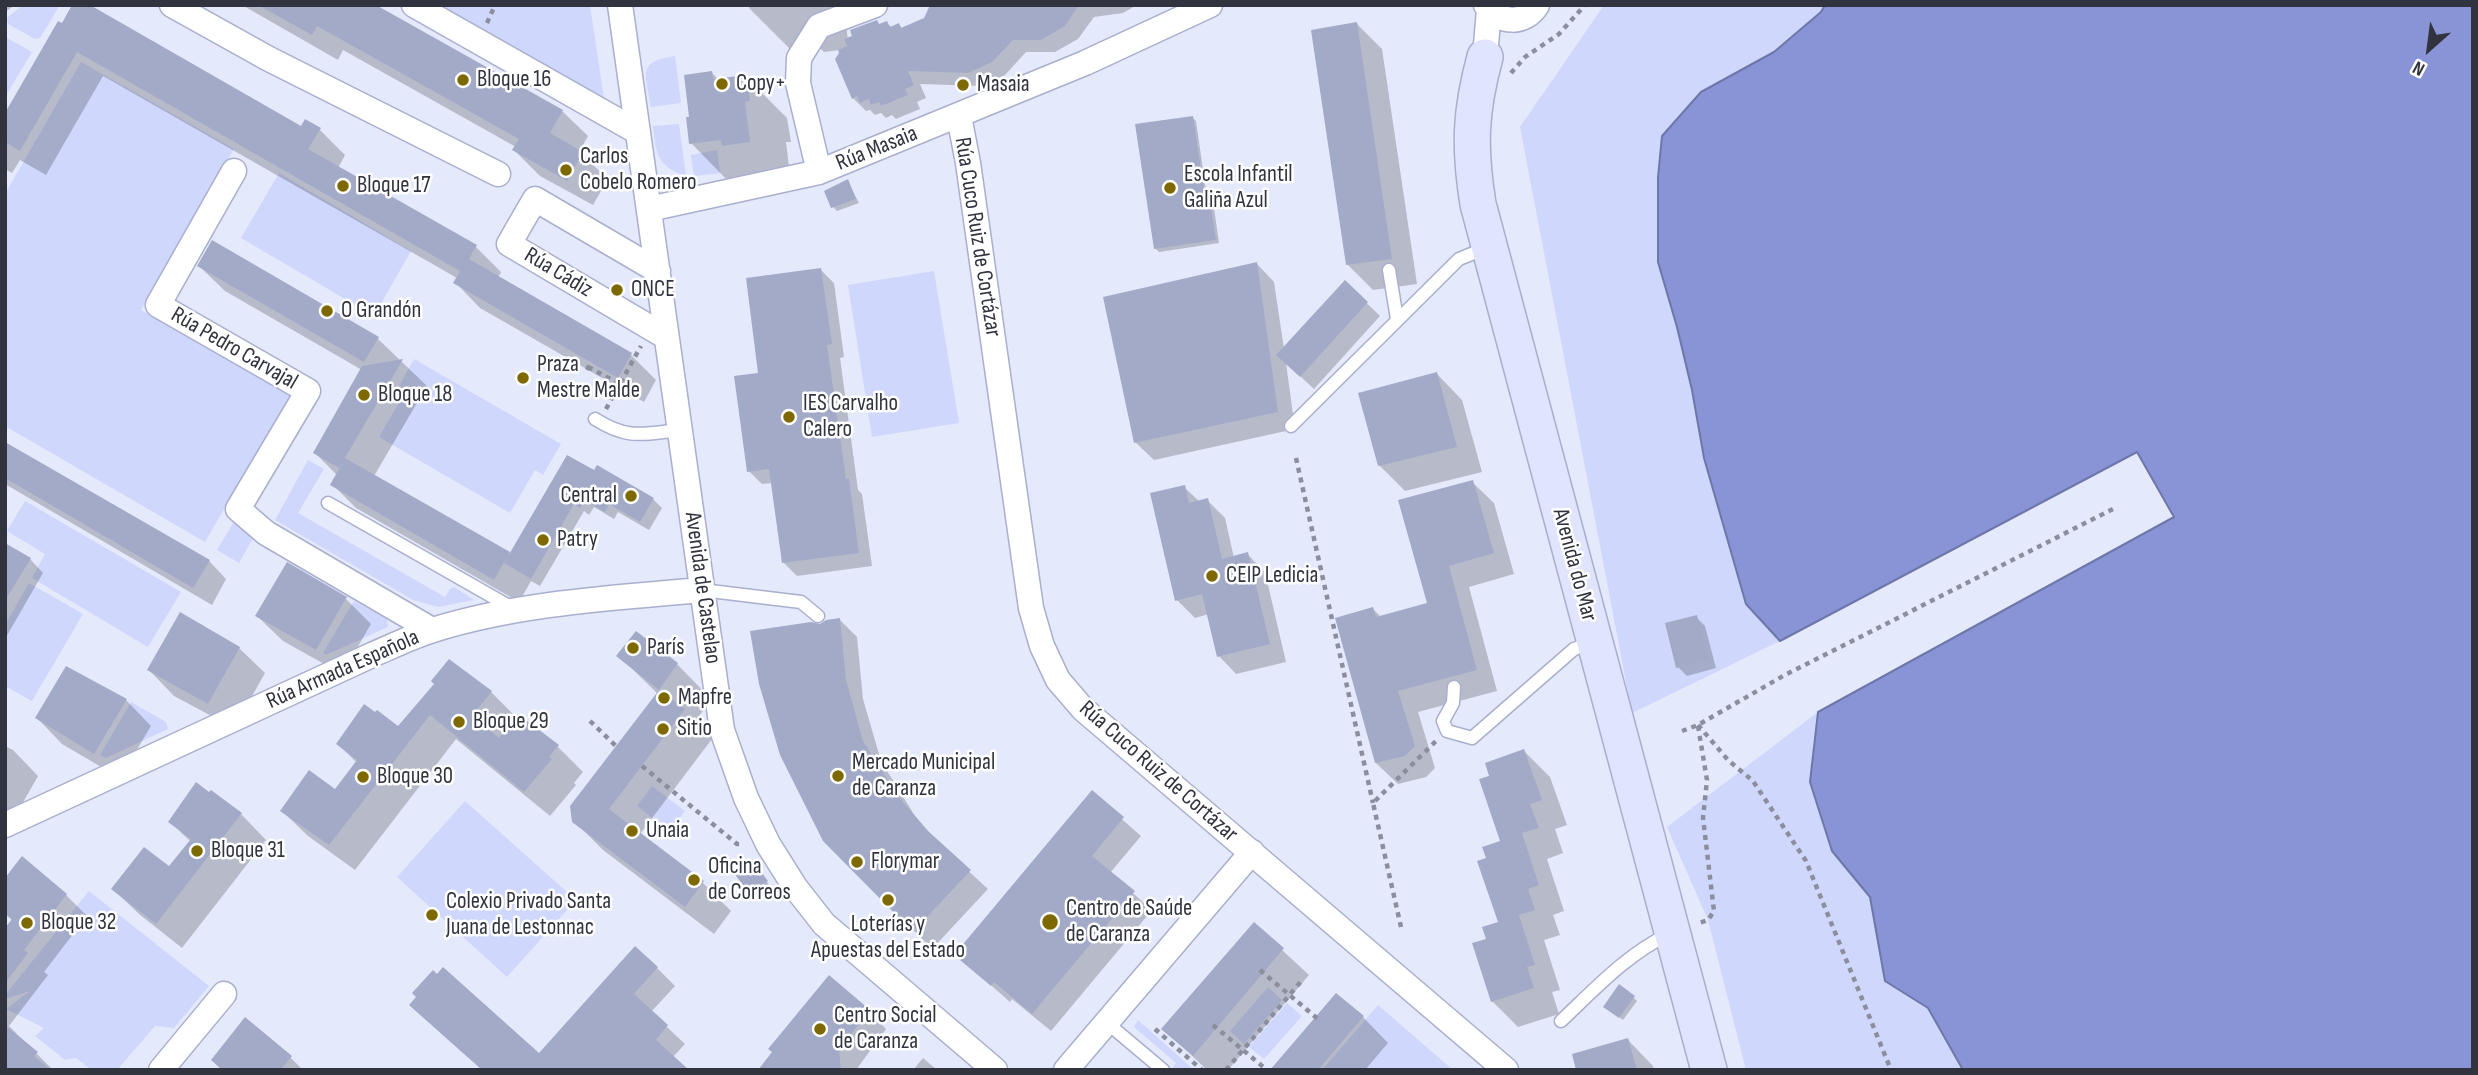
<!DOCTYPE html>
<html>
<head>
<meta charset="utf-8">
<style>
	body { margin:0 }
	#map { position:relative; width:2478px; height:1075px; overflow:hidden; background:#e5e9fc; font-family:"Sofia Sans Condensed",sans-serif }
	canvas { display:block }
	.frame { position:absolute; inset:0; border:7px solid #31333f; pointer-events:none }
	.north { position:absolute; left:2394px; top:14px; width:70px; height:70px; -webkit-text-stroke:5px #fff; paint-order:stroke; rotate:208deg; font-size:19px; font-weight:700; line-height:28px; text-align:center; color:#31333f }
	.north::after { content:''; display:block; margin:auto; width:24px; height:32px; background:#31333f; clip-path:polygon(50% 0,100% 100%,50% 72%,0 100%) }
</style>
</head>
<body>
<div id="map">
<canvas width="2478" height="1075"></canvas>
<div class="frame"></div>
<div class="north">N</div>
</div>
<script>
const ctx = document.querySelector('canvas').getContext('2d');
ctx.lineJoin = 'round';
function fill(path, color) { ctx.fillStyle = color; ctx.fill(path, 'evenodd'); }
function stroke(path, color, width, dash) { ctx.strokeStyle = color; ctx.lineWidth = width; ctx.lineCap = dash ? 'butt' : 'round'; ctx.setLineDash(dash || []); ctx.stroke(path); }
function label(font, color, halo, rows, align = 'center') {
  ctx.font = font + ' "Sofia Sans Condensed",sans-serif'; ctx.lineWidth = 5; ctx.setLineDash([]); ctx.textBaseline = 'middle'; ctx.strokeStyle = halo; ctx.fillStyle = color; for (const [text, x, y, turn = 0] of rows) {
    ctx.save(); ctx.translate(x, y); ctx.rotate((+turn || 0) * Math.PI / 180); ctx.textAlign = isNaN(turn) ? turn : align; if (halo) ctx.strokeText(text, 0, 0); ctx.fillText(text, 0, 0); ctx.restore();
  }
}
const green = new Path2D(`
	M23,5H60L40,38L35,39L8,24L7,18Z
	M436,5H590L604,99Z
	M1604,5H1825L1821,12L1774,52L1701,92L1662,136L1658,177V262L1677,327L1692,390L1704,458L1746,604L1780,641L1632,713L1520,127Z
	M5,37L32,52L5,97Z
	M675,56L681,103L651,107C646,74 636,62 675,56Z
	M81,62L234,149L141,310L290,395L205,542L5,426V194Z
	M679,124L686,176C657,167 656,153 653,126Z
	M717,150L720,173L694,176L691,155Z
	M279,173L411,251L374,316L241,238Z
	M934,271L959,423L872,437L848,285Z
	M414,359L561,444L543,475L535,470L510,513L379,437L405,392L398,388Z
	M308,460L324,469L298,513L445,597L450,589L454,587L474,600L438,607L413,600L275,520Z
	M25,501L181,592L148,647L32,578L45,554L7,531Z
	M235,520L256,533L239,563L217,550Z
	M29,583L83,614L32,701L5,686V625Z
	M354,601L387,619L388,627L326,655L323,653Z
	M131,702L166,722L168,729L106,758L100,755Z
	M1818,712L1810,782L1832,851L1870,897L1885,981L1928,1008L1963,1070H1746L1708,920L1667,827Z
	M652,786L685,811L669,831L637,806Z
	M465,801L576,900L507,977L397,877Z
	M89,891L209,986L174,1028L155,1026L117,1070H92L76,1058L65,1060L35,1036L44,1028L6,1009L30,991L5,999V995Z
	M1268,987L1282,1000L1244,1044L1230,1031Z
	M1287,1003L1302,1016L1264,1059L1249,1047Z
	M1378,1005L1453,1070H1322Z
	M1138,1020L1194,1070H1171L1176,1063L1134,1027Z`);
const water = new Path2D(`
	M1825,5H2473V1070H1963L1928,1008L1885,981L1870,897L1832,851L1810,782L1818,712L2174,517L2137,452L1780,641L1746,604L1704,458L1692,390L1677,327L1658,262V177L1662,136L1701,92L1774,52L1821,12Z`);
const shadow = new Path2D(`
	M5,5H15L5,12Z
	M242,5H374L562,111L588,136L579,152L608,179L593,205L540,176L514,150L516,147L343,50L338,60Z
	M749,5H849L844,9L848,40L887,23L892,28L899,25L903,29L926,20L934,5H1137L1123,13L1094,17L1078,39L1055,52H1026L1005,75L982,86L920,84L926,98L917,102L920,109L896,119L892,115L886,118L881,113L875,115L870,110L866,111L853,98L840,50L824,52L818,46L791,50L749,8Z
	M59,23L301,129L320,130L345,155L338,168L476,247L501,272L498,278L631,355L656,380L644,402L480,308L455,282L457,278L103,76L46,175L20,160L12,173L5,169V116Z
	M1357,24L1382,49L1417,284L1373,290L1348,265Z
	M712,73L719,80L746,77L787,118L791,142H786L791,183L732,185L691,143V118Z
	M1192,117L1196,121L1207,197L1213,201L1219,243L1159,252L1155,248Z
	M848,182L859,203L837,211L833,207Z
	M1257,264L1274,282L1284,349L1345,282L1380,316L1314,389L1286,363L1295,429L1154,460L1136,443Z
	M199,266L378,339L427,386L374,476L511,555L567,457L653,499L662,508L649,530L618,512L614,519L594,507L589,515L584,511L540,586L531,581L519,602L356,508L332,484L337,475L315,453L362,370L225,291Z
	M821,270L834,283L844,357L840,358L858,490L862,494L872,566L797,576L784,563L773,483L762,484L749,471Z
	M1437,374L1462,400L1482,472L1405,491L1379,465Z
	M5,444L209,561L226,579L212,605L5,484Z
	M1472,482L1494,503L1514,574L1469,587L1497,691L1418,712L1435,768L1426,777L1398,784L1376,763L1373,609L1381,617L1429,604Z
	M1184,487L1200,502L1207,500L1225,518L1234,558L1247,554L1265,572L1286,662L1236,674L1219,656L1209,614L1195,618L1177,600Z
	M5,545L30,559L43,573L5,639Z
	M346,599L371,624L342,674L283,641L257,616Z
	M1696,617L1705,626L1716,668L1687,676L1678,667Z
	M840,620L857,637L863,699L881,761L915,816L938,843L988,889L932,949L825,840L821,626Z
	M636,634L677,664L711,699L695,722L712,739L640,834L703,883L731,911L714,934L603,850L574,821L658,694L619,656Z
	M239,648L265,673L234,728L174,696L149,670Z
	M449,661L491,692L517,718L518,716L558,747L583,772L574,783L576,785L550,816L456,739L355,870L308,836L282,811L335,792L357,763L338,744L399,729L436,684Z
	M126,700L151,726L120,778L62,744L37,718Z
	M5,746L13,750L38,776L9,827L5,825Z
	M1524,751L1550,777L1567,825L1555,829L1563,853L1547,859L1564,911L1553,915L1560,935L1544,940L1560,990L1552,992L1559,1014L1518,1027L1492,1001L1488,940L1500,923L1488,859L1502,842L1491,777Z
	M1092,793L1141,836L1110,873L1152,910L1051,1031L1012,999L1010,1002L957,955Z
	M241,814L266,840L182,948L139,914L113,889L170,869L191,842L170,822Z
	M756,867L770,886L755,897L737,874Z
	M5,881L66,895L87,916L44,972L48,975L9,1026L53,1070L5,1069V931L13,921L5,914Z
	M1254,924L1309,975L1228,1070H1207L1164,1029Z
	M657,968L675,986L651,1012L685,1044L673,1057L539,1055Z
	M1633,997L1637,1001L1623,1020L1609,1010Z
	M869,1011L886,1029L856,1070H760Z
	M1363,1017L1388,1043L1365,1070H1272Z
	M1628,1040L1653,1066L1654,1070H1578Z
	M290,1057L303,1070H223Z
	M923,1058L937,1070H913Z`);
const building = new Path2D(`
	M72,5H90L301,126L305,119L321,128L308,149L477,245L469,259L632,353L618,378L453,283L460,271L77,52L20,151L5,142V113L58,21L62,23Z
	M258,5H376L563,110L550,133L583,152L567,181L512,150L519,139L317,26L312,35Z
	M930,5H1079L1065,26L1041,40H1013L992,62L968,73L908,71L914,85L905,89L908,95L881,106L879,102L871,105L869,99L860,103L857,96L852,99L835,59L839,53L838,50L847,46L844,39L852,36L850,30L877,20L879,24L887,21L890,27L899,23L901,28L924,18Z
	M1357,22L1392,259L1346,265L1311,30Z
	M712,71L713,79L747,75L750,101L745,102L750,142L722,146L721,140L689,144L686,117H689L684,75Z
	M1193,116L1205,196L1209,195L1216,240L1154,249L1135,124Z
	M848,179L856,199L831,208L824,191Z
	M212,240L379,337L364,362L197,266Z
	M1257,262L1278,412L1134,443L1103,297Z
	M821,268L832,344L827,345L846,479H849L859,553L782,563L769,469L747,472L734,376L758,373L746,278Z
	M1345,280L1368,302L1300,377L1276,355Z
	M403,359L339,468L313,453L362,366Z
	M1437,372L1457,447L1378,466L1358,393Z
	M5,442L210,560L193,588L5,478Z
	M567,455L594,470L597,465L654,498L640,522L609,504L605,512L585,500L580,508L574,504L531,579L504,563Z
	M345,458L510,552L494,580L330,485Z
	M1473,480L1494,553L1449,566L1477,670L1398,691L1415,746L1405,756L1375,763L1335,618L1373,607L1376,617L1427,603L1398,500Z
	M1185,485L1189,503L1208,498L1222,559L1248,552L1270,644L1217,657L1202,594L1175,601L1150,493Z
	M5,543L31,558L5,601Z
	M287,562L347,597L316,650L255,616Z
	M180,612L240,647L208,704L147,670Z
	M1697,615L1708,660L1676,668L1665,623Z
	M840,618L846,680L863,741L898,796L928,831L971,870L913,932L823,841L780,755L759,684L750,631L811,622L820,624L826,620Z
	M636,631L678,663L659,690L616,656Z
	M449,659L492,691L472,716L499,738L518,714L559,745L549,757L552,759L524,792L430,715L329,845L280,811L309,770L335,789L357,760L336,744L364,704L375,712L377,710L398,726L434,684L431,681Z
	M66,666L127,699L94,754L35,718Z
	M659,690L685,709L609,809L704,881L685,907L572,822L570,806Z
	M1524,749L1542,800L1530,804L1539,828L1522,833L1539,885L1528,889L1535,910L1519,915L1535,965L1527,967L1534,988L1491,1002L1472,943L1486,939L1482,927L1498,922L1477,861L1486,858L1482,847L1500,841L1479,779L1489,776L1485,763Z
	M196,782L209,792L211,790L242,813L156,924L111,889L144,847L169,866L191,839L168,822Z
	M1092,790L1124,817L1092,856L1135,891L1032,1014L994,982L991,986L954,955Z
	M22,856L67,894L24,950L28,953L5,983V928L12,919L5,913V878Z
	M753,861L768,881L749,894L734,873Z
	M1254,922L1284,948L1193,1056L1161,1029Z
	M635,946L658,967L634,994L668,1025L656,1040L689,1070H482L409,1005L416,997L412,993L433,970L437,974L443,967L539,1053Z
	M829,975L870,1010L839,1049L841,1070H758L772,1052L768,1049Z
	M1619,984L1635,996L1619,1018L1603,1007Z
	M1336,993L1364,1016L1318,1070H1270Z
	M245,1017L292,1056L280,1070H222L211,1060Z
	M5,1025L38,1052L34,1056L51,1070H5Z
	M1628,1038L1637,1070H1576L1572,1054Z`);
const path = new Path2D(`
	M487,23L495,5
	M1511,73L1525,57L1559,34L1585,5
	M588,367L620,384
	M587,370L591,362
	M606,409L641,346
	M1296,458L1373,803
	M590,721L616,746
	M1698,725L1728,760L1753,781L1806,861L1891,1070
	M1698,726L1707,780L1703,818L1714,911L1708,920L1699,923
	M1682,731L1698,725L1783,676L2117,507
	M642,766L737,844H743
	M1401,927L1373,803L1436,741
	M1260,970L1319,1020
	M1213,1025L1267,1070
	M1155,1029L1202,1070
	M1226,1070L1303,979`);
const lane = new Path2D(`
	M1389,270L1397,319
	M595,419C628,440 643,434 679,430
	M1291,426L1459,259L1486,248
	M328,503L514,609
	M702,590L801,602L818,616
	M1454,687L1453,703L1443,721L1447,731L1472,738L1574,649L1591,643
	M1561,1021C1594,990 1627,954 1669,934
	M1106,1022L1163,1070`);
const street = new Path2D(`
	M172,5L269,59L498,174
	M414,5L638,132
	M620,5L722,730L746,798L768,844L795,887L824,924L995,1070
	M1486,5C1499,24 1525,25 1537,5
	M1485,57L1489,9
	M959,116L968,163L1031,608L1042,646L1058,680L1083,709L1506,1070
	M234,171L158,305L308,391L238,509L266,533L432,630
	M819,172L798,83L799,58L819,26L875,5
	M649,209L819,172L1085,63L1210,5
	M658,271L535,199L509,244L666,337
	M5,825L374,654C393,646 413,636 433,630C519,603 613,598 702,590
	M161,1070L224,994
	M1066,1070L1252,852`);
const secondary = new Path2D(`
	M1485,57C1470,112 1469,148 1478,204L1709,1070`);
const markers = [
	[463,80,7,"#7d6900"],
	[722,84,7,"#7d6900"],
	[963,85,7,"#7d6900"],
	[566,170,7,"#7d6900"],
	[343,186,7,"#7d6900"],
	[1170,188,7,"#7d6900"],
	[617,290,7,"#7d6900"],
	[327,311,7,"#7d6900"],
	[523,378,7,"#7d6900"],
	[364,395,7,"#7d6900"],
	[789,417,7,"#7d6900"],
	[631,496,7,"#7d6900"],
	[543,540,7,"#7d6900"],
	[1212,576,7,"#7d6900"],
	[633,648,7,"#7d6900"],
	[664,698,7,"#7d6900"],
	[459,722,7,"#7d6900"],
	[663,729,7,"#7d6900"],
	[838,776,7,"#7d6900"],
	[363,777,7,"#7d6900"],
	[632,831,7,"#7d6900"],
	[197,851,7,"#7d6900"],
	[857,862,7,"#7d6900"],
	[694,880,7,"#7d6900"],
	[888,900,7,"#7d6900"],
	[432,915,7,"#7d6900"],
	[1050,922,9,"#7d6900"],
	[27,923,7,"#7d6900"],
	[820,1029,7,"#7d6900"]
];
const poiNames = [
	["Bloque 16",477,80],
	["Copy+",736,84],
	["Masaia",977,85],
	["Carlos",580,157],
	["Cobelo Romero",580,183],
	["Escola Infantil",1184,175],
	["Galiña Azul",1184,201],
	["Bloque 17",357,186],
	["ONCE",631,290],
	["O Grandón",341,311],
	["Praza",537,365],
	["Mestre Malde",537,391],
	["Bloque 18",378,395],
	["IES Carvalho",803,404],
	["Calero",803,430],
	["Central",617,496,"right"],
	["Patry",557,540],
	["CEIP Ledicia",1226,576],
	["París",647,648],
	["Mapfre",678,698],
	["Bloque 29",473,722],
	["Sitio",677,729],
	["Mercado Municipal",852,763],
	["de Caranza",852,789],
	["Bloque 30",377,777],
	["Unaia",646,831],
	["Bloque 31",211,851],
	["Florymar",871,862],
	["Oficina",708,867],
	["de Correos",708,893],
	["Colexio Privado Santa",446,902],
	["Juana de Lestonnac",446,928],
	["Centro de Saúde",1066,909],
	["de Caranza",1066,935],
	["Bloque 32",41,923],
	["Loterías y",888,925,"center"],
	["Apuestas del Estado",888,951,"center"],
	["Centro Social",834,1016],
	["de Caranza",834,1042]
];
const streetNames = [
	["Rúa Masaia",877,149,-22],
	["Rúa Cuco Ruiz de Cortázar",977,237,81],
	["Rúa Cádiz",558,273,31],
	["Rúa Pedro Carvajal",234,349,30],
	["Avenida do Mar",1574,565,75],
	["Avenida de Castelao",702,588,82],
	["Rúa Armada Española",343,670,-24],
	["Rúa Cuco Ruiz de Cortázar",1158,772,41]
];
fill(green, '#cfd7fc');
fill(water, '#8894d6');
stroke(water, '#6e77a9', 2);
fill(shadow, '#0003');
fill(building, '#a3aac7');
stroke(lane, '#a9afcd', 15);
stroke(street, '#a9afcd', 27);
stroke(secondary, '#a9afcd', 38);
stroke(path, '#8b8e9d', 4.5, [5, 5]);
stroke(lane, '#fff', 12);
stroke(street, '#fff', 24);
stroke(secondary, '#e0e4fc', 35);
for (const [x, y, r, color] of markers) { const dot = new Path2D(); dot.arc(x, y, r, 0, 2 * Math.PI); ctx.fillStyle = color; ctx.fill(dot); stroke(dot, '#fff', 2.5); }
label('23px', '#31333f', '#fff', poiNames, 'left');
label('23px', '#31333f', '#fff', streetNames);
</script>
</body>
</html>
